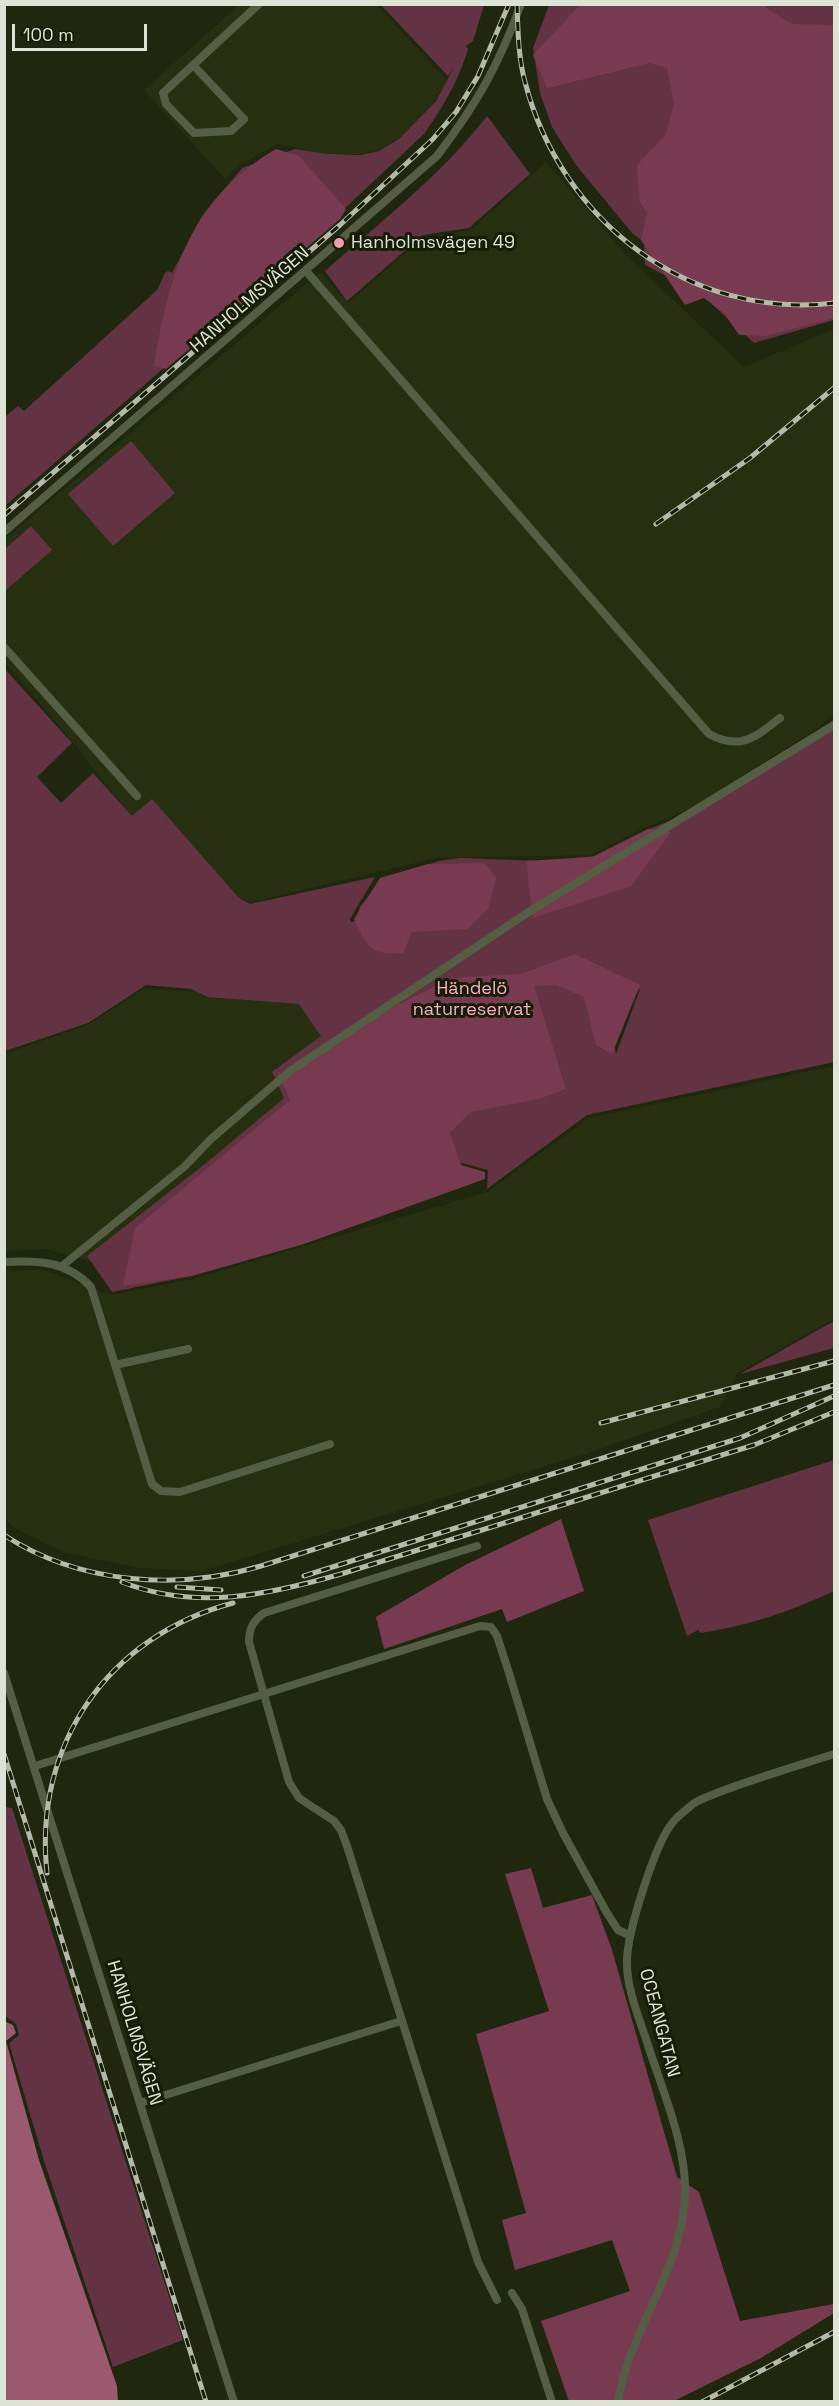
<!DOCTYPE html>
<html>
<head>
<meta charset="utf-8">
<style>
	body { margin:0 }
	#map { position:relative; width:839px; height:2406px; overflow:hidden; background:#1f270f; font-family:"Space Grotesk",sans-serif }
	canvas { display:block }
	.frame { position:absolute; inset:0; border:6px solid #dee4d5; pointer-events:none }
	.scale { position:absolute; left:12px; top:24px; width:135px; height:27px; box-sizing:border-box; border:3px solid #dee4d5; border-top:0; padding-left:8px; font-size:18px; line-height:21px; white-space:nowrap; color:#dee4d5; -webkit-text-stroke:4px #161d06; paint-order:stroke }
</style>
</head>
<body>
<div id="map">
<canvas width="839" height="2406"></canvas>
<div class="frame"></div>
<div class="scale">100 m</div>
</div>
<script>
const ctx = document.querySelector('canvas').getContext('2d');
ctx.lineJoin = 'round';
function fill(path, color) { ctx.fillStyle = color; ctx.fill(path, 'evenodd'); }
function stroke(path, color, width, dash) { ctx.strokeStyle = color; ctx.lineWidth = width; ctx.lineCap = dash ? 'butt' : 'round'; ctx.setLineDash(dash || []); ctx.stroke(path); }
function label(font, color, halo, rows, align = 'center') {
  ctx.font = font + ' "Space Grotesk",sans-serif'; ctx.lineWidth = 6; ctx.setLineDash([]); ctx.textBaseline = 'middle'; ctx.strokeStyle = halo; ctx.fillStyle = color; for (const [text, x, y, turn = 0] of rows) {
    ctx.save(); ctx.translate(x, y); ctx.rotate((+turn || 0) * Math.PI / 180); ctx.textAlign = isNaN(turn) ? turn : align; if (halo) ctx.strokeText(text, 0, 0); ctx.fillText(text, 0, 0); ctx.restore();
  }
}
const built = new Path2D(`
	M240,4L377,5L447,81L435,100L414,123L399,138L378,150L359,154H328L278,144L239,165L225,179L144,90Z
	M546,162L630,259L744,367L834,329V714L819,727L693,808L646,827L591,855L436,858L236,906L134,820L71,740L5,662L4,540L320,272L348,303L422,238L471,230Z
	M145,988L302,1000L327,1037L288,1099L207,1167L88,1261L47,1249L5,1251L4,1054L88,1025Z
	M834,1066V1319L737,1373L720,1407L588,1453L202,1571L139,1568L63,1552L18,1530L5,1520L4,1271L44,1270L111,1295L193,1279L487,1192L589,1118Z`);
const green = new Path2D(`
	M381,5H484L473,41L466,46L468,49C459,80 443,107 424,134L310,241L5,506V417L18,406L24,411L157,290L165,273L168,271L172,273L202,216L242,168L295,149L328,154L360,155L379,151L400,138L436,101L454,67L448,76Z
	M549,5H834V320L754,343L701,294L645,265L644,242L633,234L576,165L552,127L540,93L533,48Z
	M487,116L530,174L469,228L423,235L347,301L325,271C381,221 441,176 487,116Z
	M131,441L175,493L113,546L68,494Z
	M31,526L52,550L5,591V549Z
	M4,668L72,743L37,777L61,803L93,773L132,816L152,799L239,898L250,904L375,877L350,919L351,922L357,920L360,906L385,879L439,861L460,858L542,861L596,856L645,831L695,810L822,730L834,719V1062L587,1115L487,1189L488,1170L462,1163L456,1164L189,1271L191,1276L112,1292L87,1256L205,1164L284,1098L272,1072L321,1036L299,1004L208,997L191,989L146,985L88,1023L5,1051ZM640,988V989L616,1054C611,1032 629,1006 640,988Z
	M834,1321V1348L740,1374Z
	M834,1460V1591C792,1611 747,1626 701,1633L698,1630L687,1636L648,1520Z
	M5,1807L12,1808L183,2340L113,2367L44,2161L9,2043L19,2035L16,2024L5,2016Z`);
const forest = new Path2D(`
	M580,5H765L766,8L792,24L834,25V318L766,336L739,335L724,313L704,298L685,305L641,240L647,213L639,200L637,165L666,134L674,104L667,68L650,63L547,88L533,55Z
	M276,149L299,156L346,209L340,219L166,369L154,366C170,272 189,200 276,149Z
	M648,829L671,832L631,886L533,918L526,861L592,857Z
	M485,863L496,878L488,909L468,929L412,932L403,953C369,955 368,948 354,919L380,878L428,864Z
	M575,954L640,985L612,1054L596,1045L584,997L556,985L534,986L566,1089L539,1099L470,1112L450,1133L461,1165L485,1172V1179L304,1244L192,1276L123,1286L135,1228L290,1100L278,1075L331,1039L451,978L520,974Z
	M561,1519L584,1591L507,1622L502,1609L384,1649L376,1617L465,1565Z
	M531,1868L543,1908L592,1895L612,1950L677,2177L699,2192L740,2321L834,2304V2313L761,2358L674,2401H569L541,2321L630,2291L612,2240L515,2270L502,2220L526,2213L476,2034L549,2011L505,1874Z`);
const water = new Path2D(`
	M4,2021L13,2025L16,2033L6,2041L39,2160L117,2386L118,2401H5Z`);
const street = new Path2D(`
	M193,65L244,119L231,131L194,133L166,104L163,93L259,4
	M306,271L709,734C740,751 756,737 780,718
	M4,532L437,156C476,105 499,65 521,4
	M4,647L137,796
	M4,1262C38,1260 67,1261 91,1287L152,1484L161,1491L180,1492L330,1444
	M62,1266L184,1167L211,1139L290,1071L527,913L834,725
	M115,1365L188,1349
	M477,1546L264,1613C253,1621 249,1628 249,1642L289,1782L299,1798L334,1821L341,1830L347,1846L478,2262L497,2300
	M4,1673L234,2402
	M35,1766L480,1626L491,1627L497,1636L509,1673L547,1799L563,1833L607,1913L618,1930L629,1935
	M140,2103L401,2021
	M512,2293L522,2309L552,2402
	M618,2402C629,2330 682,2270 685,2196C687,2145 662,2090 647,2042C638,2015 626,1987 627,1959C628,1931 655,1843 673,1822C678,1816 687,1809 693,1804C701,1798 713,1795 722,1791C759,1777 797,1766 834,1754`);
const rail = new Path2D(`
	M517,4C518,30 518,56 525,82C561,221 689,320 834,303
	M4,515L340,225L433,139L456,112L478,76L509,4
	M656,524L750,458L834,388
	M601,1423L834,1361
	M4,1535C79,1584 177,1591 261,1566L834,1385
	M304,1576L740,1438L834,1396
	M122,1582C195,1611 268,1595 341,1574L754,1445L834,1412
	M177,1587L221,1590
	M4,1754L206,2402
	M47,1873C33,1745 108,1636 233,1603
	M702,2402L834,2332`);
const markers = [
	[339,243,6,"#f09ab5"]
];
const poiNames = [
	["Hanholmsvägen 49",351,243]
];
const streetNames = [
	["HANHOLMSVÄGEN",250,300,-41],
	["OCEANGATAN",659,2023,75],
	["HANHOLMSVÄGEN",134,2033,73]
];
const parkNames = [
	["Händelö",472,989],
	["naturreservat",472,1010]
];
fill(built, '#263011');
fill(green, '#633343');
fill(forest, '#783a50');
fill(water, '#9b596f');
stroke(street, '#545e44', 8);
stroke(rail, '#b3baa9', 5);
stroke(rail, '#161d06', 3, [9]);
for (const [x, y, r, color] of markers) { const dot = new Path2D(); dot.arc(x, y, r, 0, 2 * Math.PI); ctx.fillStyle = color; ctx.fill(dot); stroke(dot, '#161d06', 2); }
label('18px', '#dee4d5', '#161d06', poiNames, 'left');
label('18px', '#dee4d5', '#161d06', streetNames);
label('18px', '#faacc4', '#161d06', parkNames);
</script>
</body>
</html>
